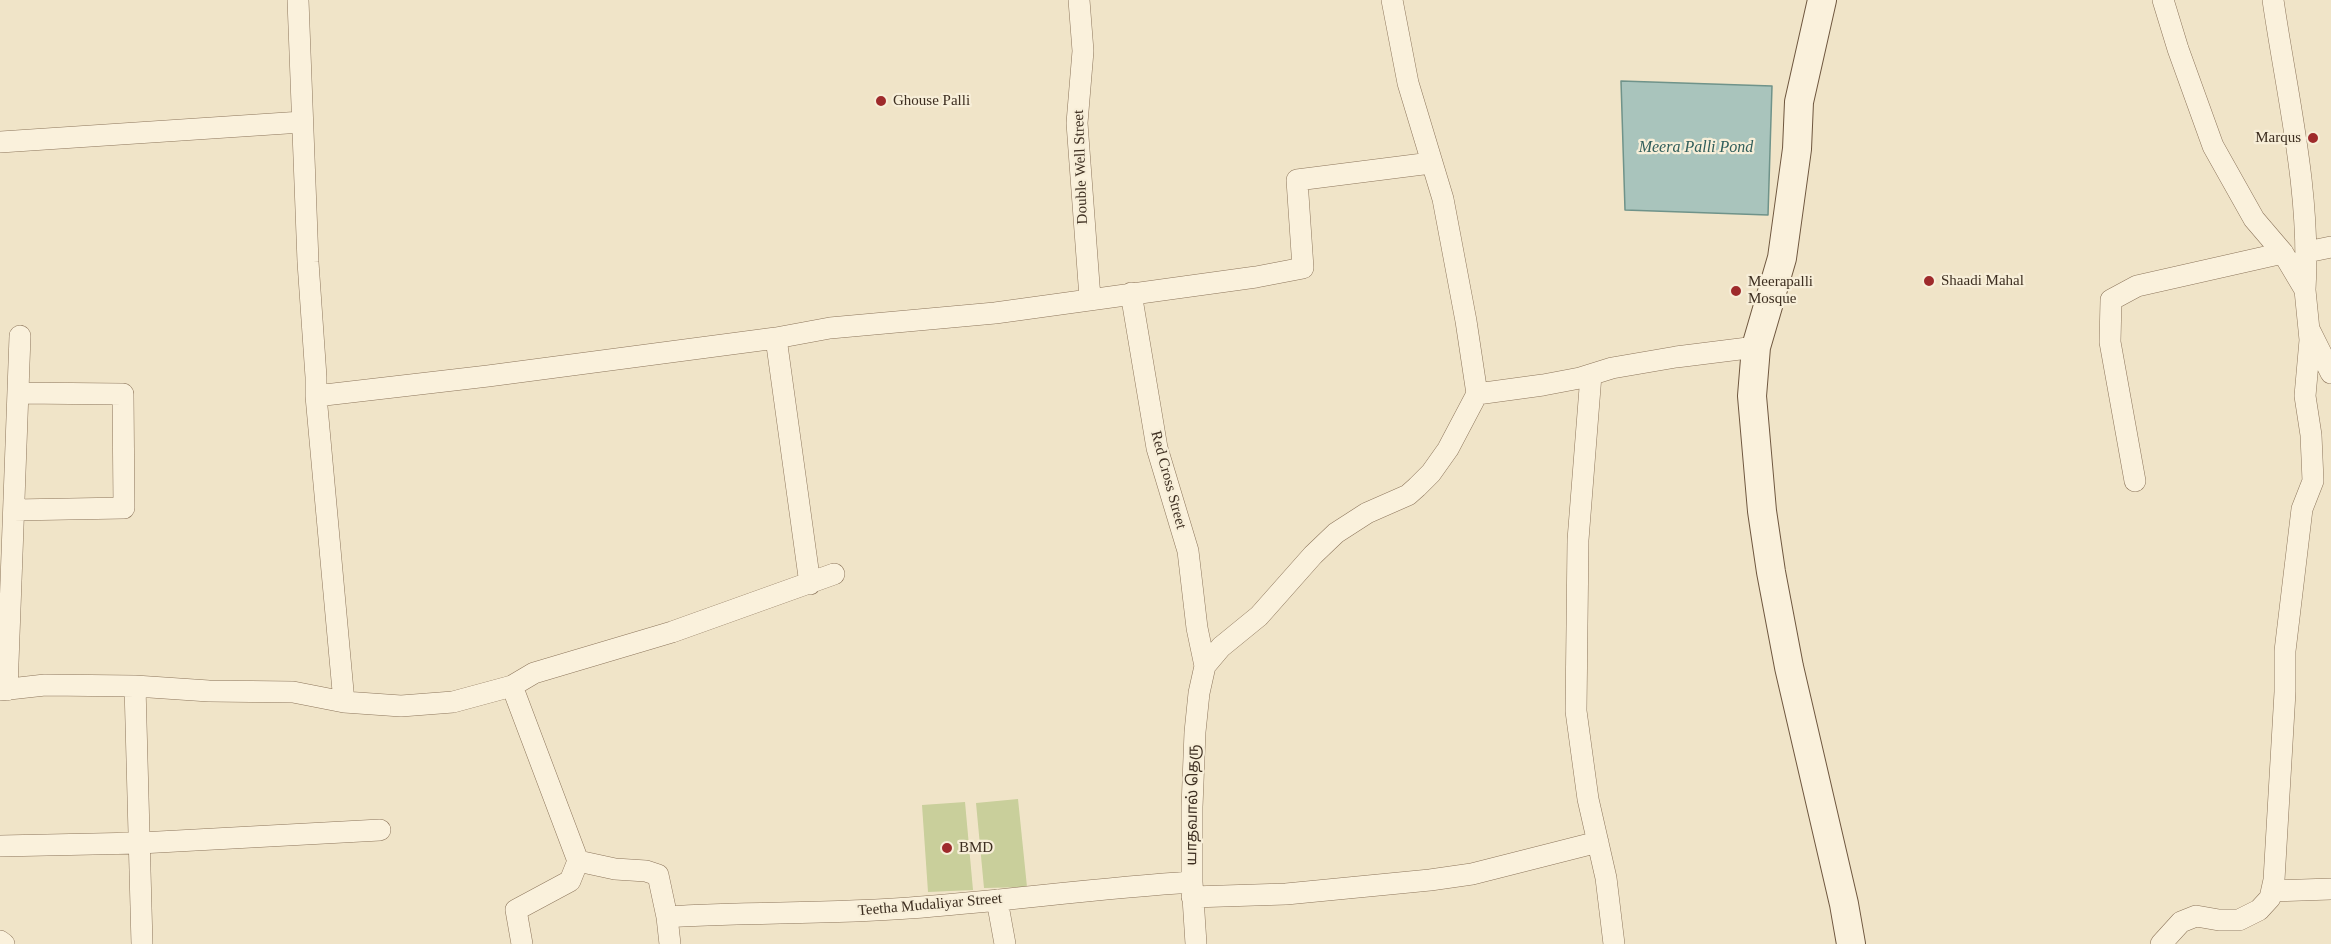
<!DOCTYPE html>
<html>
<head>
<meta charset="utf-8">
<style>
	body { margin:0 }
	canvas { display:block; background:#f0e4c8 }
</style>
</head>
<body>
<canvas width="2331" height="944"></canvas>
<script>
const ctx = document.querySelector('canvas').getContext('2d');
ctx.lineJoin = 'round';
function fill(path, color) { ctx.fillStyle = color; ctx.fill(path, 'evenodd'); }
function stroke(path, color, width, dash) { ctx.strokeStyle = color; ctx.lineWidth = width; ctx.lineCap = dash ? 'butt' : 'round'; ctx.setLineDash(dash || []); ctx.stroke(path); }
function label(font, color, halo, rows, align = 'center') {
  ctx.font = font + ' "Times New Roman","Noto Sans Tamil",serif'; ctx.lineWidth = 4.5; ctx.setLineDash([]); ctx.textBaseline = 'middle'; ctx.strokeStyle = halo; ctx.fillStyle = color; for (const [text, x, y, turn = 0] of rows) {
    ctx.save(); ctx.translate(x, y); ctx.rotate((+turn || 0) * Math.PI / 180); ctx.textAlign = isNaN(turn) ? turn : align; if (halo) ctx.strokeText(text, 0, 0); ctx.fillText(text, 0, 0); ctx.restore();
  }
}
const green = new Path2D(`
	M1018,799L1027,887L984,888L976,803Z
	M965,802L973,890L928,892L922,805Z`);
const water = new Path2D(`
	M1621,81L1772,86L1768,215L1625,210Z`);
const street = new Path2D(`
	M298,0L308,262L316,377V396L344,702
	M1079,0L1083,51L1077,123L1090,298
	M2273,0C2287,96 2311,192 2305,290
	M0,142L302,122
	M2307,252L2331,247
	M1131,293L1157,448L1188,551L1197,628L1205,666L1199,693L1195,732L1192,807V882L1196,944
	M2310,331L2331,373
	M776,338L810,584
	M1591,375L1578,540L1576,711L1588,799L1606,878L1614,944
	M1477,394L1543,385L1580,378L1612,368L1676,357L1756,347
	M316,396L488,376L776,338L830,328L995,313L1256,277L1303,268L1297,180L1431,163
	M2135,481L2110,342L2111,300L2137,286L2283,253
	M14,510L124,508L123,394L18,393
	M1205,666L1221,647L1259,616L1313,555L1336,533L1367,513L1408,495L1417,487L1431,473L1448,449L1477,394L1466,321L1443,199L1408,83L1392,0
	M135,686L142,944
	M512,686L578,861
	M0,690L45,685L135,686L209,691L293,692L344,702L401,706L453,702L512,686L534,673L672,632L834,574
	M7,690L20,336
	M0,846L140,843L380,830
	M2272,891L2331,889
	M1192,897L1286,894L1430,880L1472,874L1598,842
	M997,900L1005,944
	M667,917C748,912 829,914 909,908C1004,901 1097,888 1192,882
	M0,941L4,944
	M522,944L516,910L570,881L578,861L615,869L646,871L658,875L667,917L670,944
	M2161,944L2181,922L2196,916L2219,920H2239L2259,910L2270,898L2274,880L2285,692V651L2302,509L2313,481L2311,435L2305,396L2310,340L2305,290L2283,253L2254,219L2213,146L2178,49L2163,0`);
const secondary = new Path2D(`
	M1822,0L1799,102L1797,149L1782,258L1756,347L1752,396L1762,511L1771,572L1789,667L1844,904L1851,944`);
const markers = [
	[881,101,6,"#9e2a2b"],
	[2313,138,6,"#9e2a2b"],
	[1929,281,6,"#9e2a2b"],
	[1736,291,6,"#9e2a2b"],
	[947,848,6,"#9e2a2b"]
];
const poiNames = [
	["Ghouse Palli",893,101],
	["Marqus",2301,138,"right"],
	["Shaadi Mahal",1941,281],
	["Meerapalli",1748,282],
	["Mosque",1748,299],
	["BMD",959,848]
];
const streetNames = [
	["Double Well Street",1081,167,-92],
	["Red Cross Street",1168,480,75],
	["யாதவால் தெரு",1193,805,-89],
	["Teetha Mudaliyar Street",930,905,-5]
];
const waterNames = [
	["Meera Palli Pond",1696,148]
];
fill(green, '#c9cf9b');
fill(water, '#a9c4bc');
stroke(water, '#6f938a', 1.5);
stroke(street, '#8d765c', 22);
stroke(secondary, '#6f573f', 30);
stroke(street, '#faf1dc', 21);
stroke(secondary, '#faf1dc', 28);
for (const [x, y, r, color] of markers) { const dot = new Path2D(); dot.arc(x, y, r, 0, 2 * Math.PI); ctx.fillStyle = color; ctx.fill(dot); stroke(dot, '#f7eed8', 2); }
label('15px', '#3d2e20', '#f7eed8', poiNames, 'left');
label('15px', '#3d2e20', '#f7eed8', streetNames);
label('italic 16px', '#2f5d5a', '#f7eed8', waterNames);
</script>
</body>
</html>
